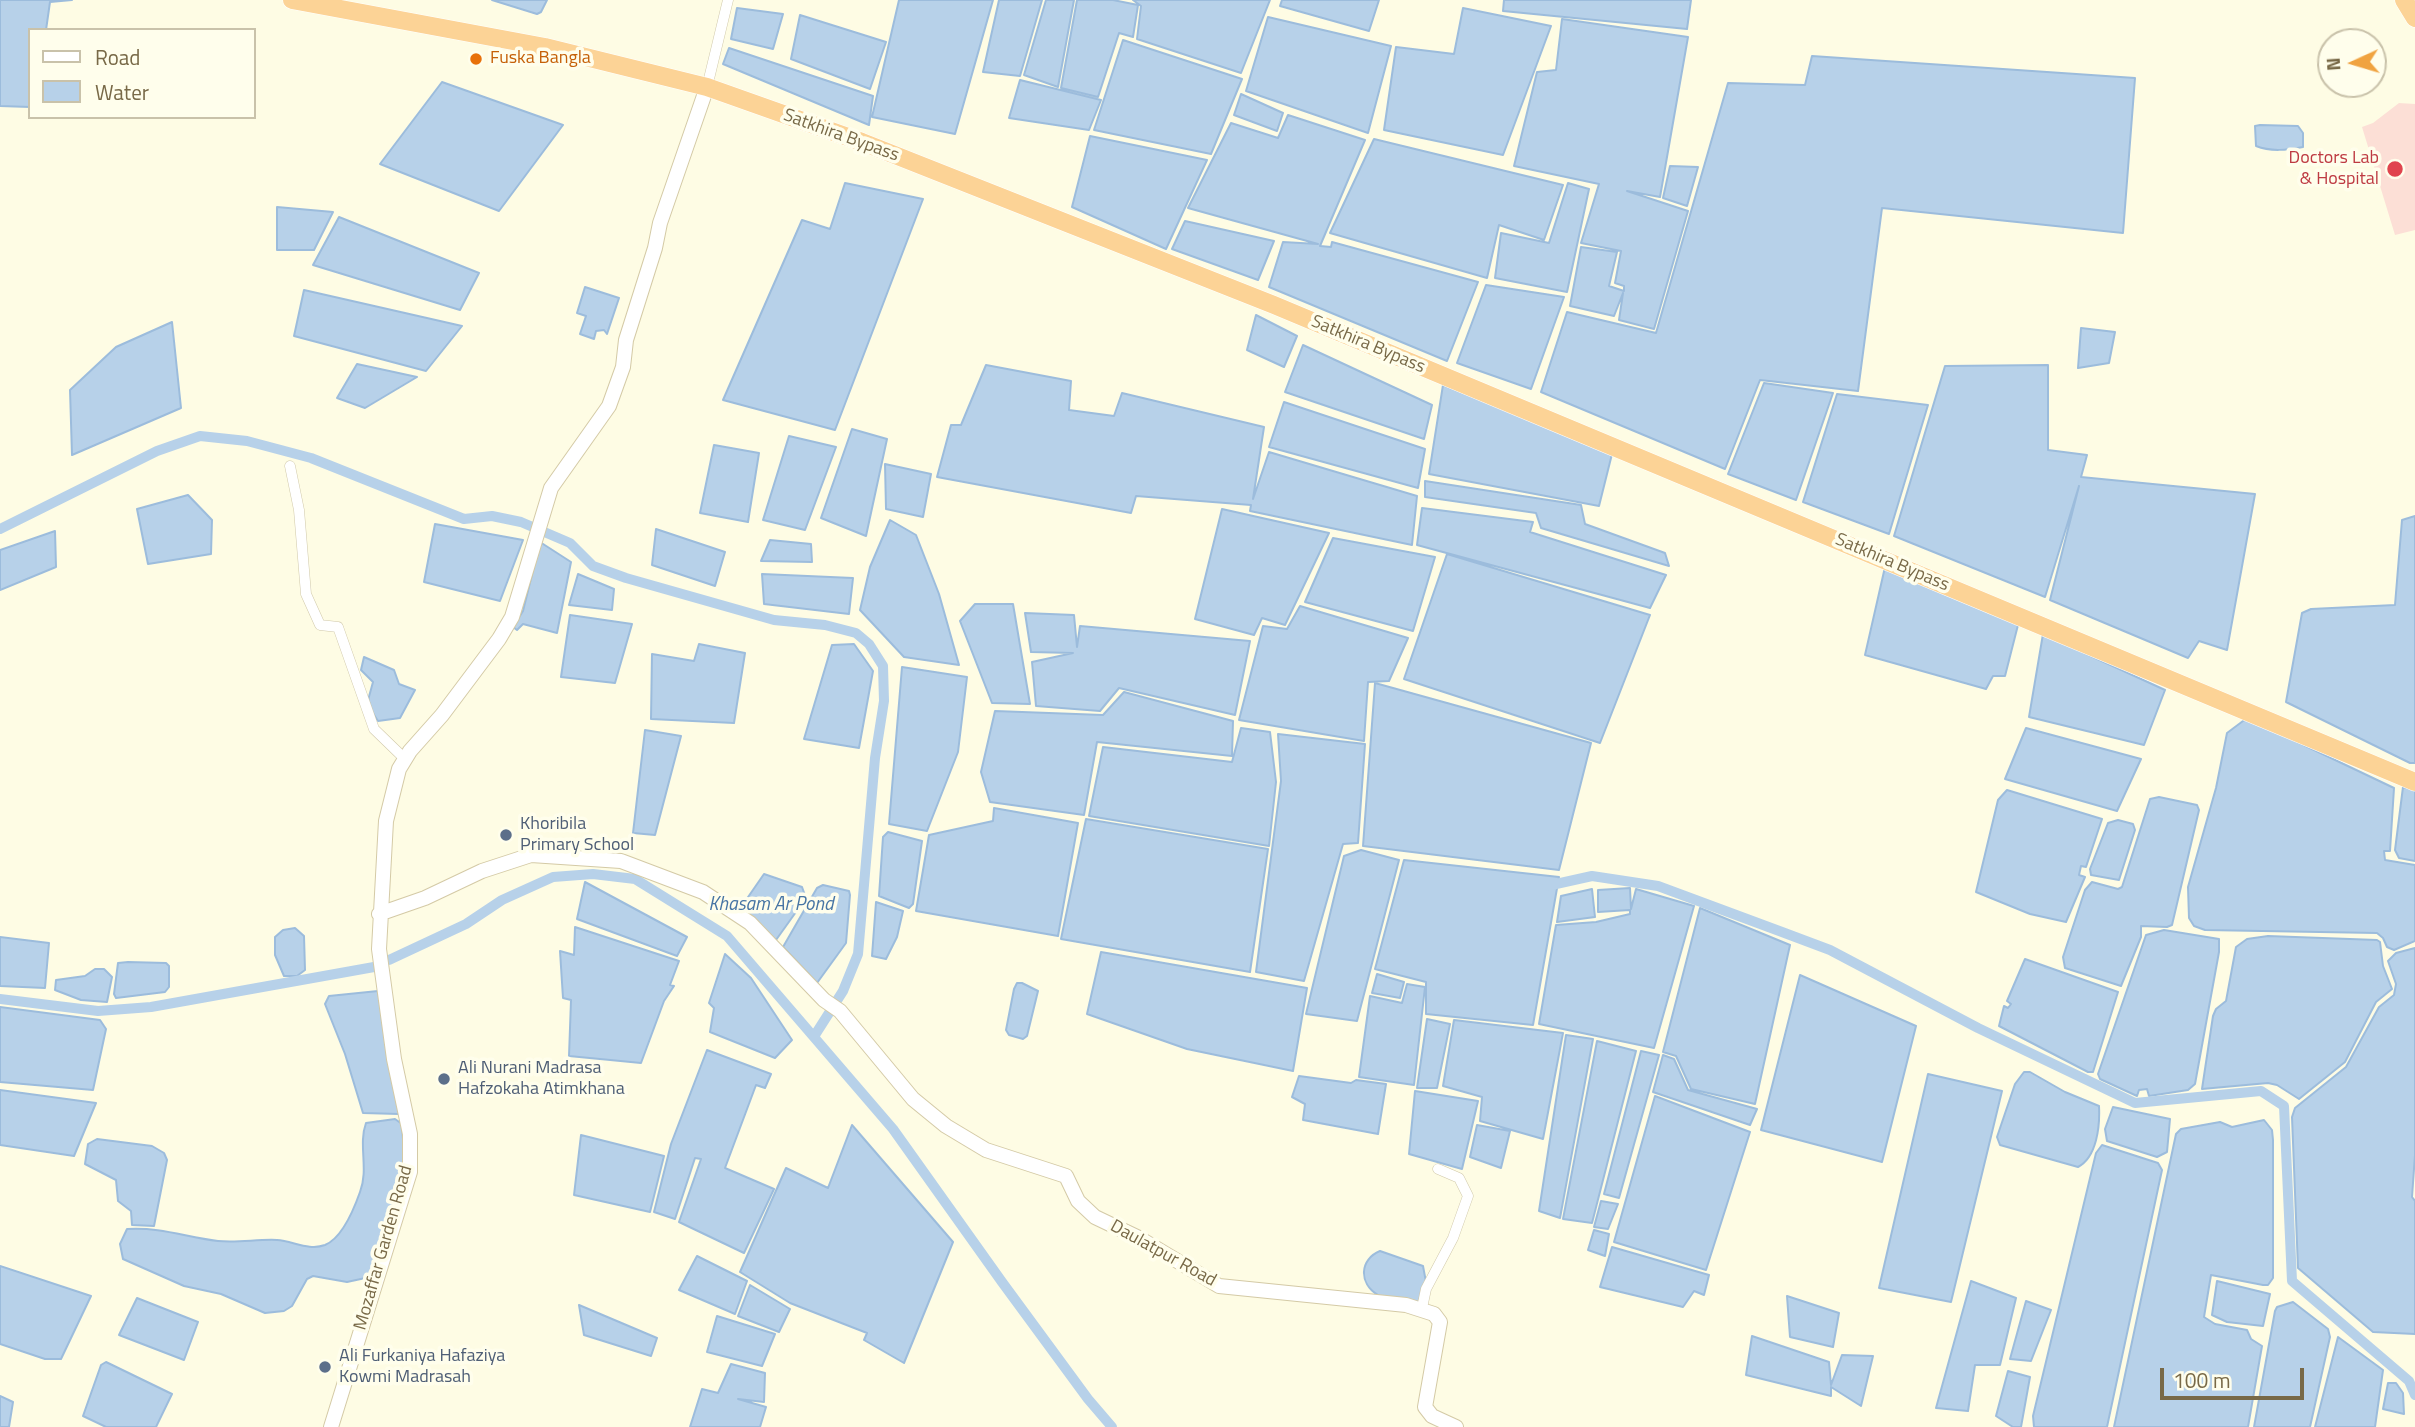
<!DOCTYPE html>
<html>
<head>
<meta charset="utf-8">
<style>
	body { margin:0 }
	#map { position:relative; width:2415px; height:1427px; overflow:hidden; background:#fefce4; font-family:"Titillium Web",sans-serif }
	canvas { display:block }
	.legend { position:absolute; left:28px; top:28px; width:228px; height:91px; box-sizing:border-box; background:#fffeec; border:2px solid #c9c2aa; margin:0; padding:9px 12px; list-style:none; font-size:21px; color:#786947 }
	.legend li { display:flex; align-items:center; gap:14px; height:35px }
	.legend b { width:35px; border:2px solid #c9c2aa }
	.north { position:absolute; left:2317px; top:28px; width:70px; height:70px; box-sizing:border-box; background:#fffeec; border:2px solid #c9c2aa; border-radius:50%; rotate:266deg; font-size:19px; font-weight:700; line-height:28px; text-align:center; color:#786947 }
	.north::after { content:''; display:block; margin:auto; width:24px; height:32px; background:#f0a340; clip-path:polygon(50% 0,100% 100%,50% 72%,0 100%) }
	.scale { position:absolute; left:2160px; top:1368px; width:144px; height:32px; box-sizing:border-box; border:4px solid #786947; border-top:0; padding-left:9px; font-size:21px; line-height:24px; white-space:nowrap; color:#786947; -webkit-text-stroke:5px #fffeec; paint-order:stroke }
</style>
</head>
<body>
<div id="map">
<canvas width="2415" height="1427"></canvas>
<ul class="legend">
<li><b style="height:9px;background:#fff"></b>Road</li>
<li><b style="height:19px;background:#b7d1e9"></b>Water</li>
</ul>
<div class="north">N</div>
<div class="scale">100 m</div>
</div>
<script>
const ctx = document.querySelector('canvas').getContext('2d');
ctx.lineJoin = 'round';
function fill(path, color) { ctx.fillStyle = color; ctx.fill(path, 'evenodd'); }
function stroke(path, color, width, dash) { ctx.strokeStyle = color; ctx.lineWidth = width; ctx.lineCap = dash ? 'butt' : 'round'; ctx.setLineDash(dash || []); ctx.stroke(path); }
function label(font, color, halo, rows, align = 'center') {
  ctx.font = font + ' "Titillium Web",sans-serif'; ctx.lineWidth = 7; ctx.setLineDash([]); ctx.textBaseline = 'middle'; ctx.strokeStyle = halo; ctx.fillStyle = color; for (const [text, x, y, turn = 0] of rows) {
    ctx.save(); ctx.translate(x, y); ctx.rotate((+turn || 0) * Math.PI / 180); ctx.textAlign = isNaN(turn) ? turn : align; if (halo) ctx.strokeText(text, 0, 0); ctx.fillText(text, 0, 0); ctx.restore();
  }
}
const medical = new Path2D(`
	M2399,103L2415,104V230L2395,235L2362,127L2373,123Z`);
const water = new Path2D(`
	M0,0H72L50,2L46,30H30V107L0,106Z
	M492,0H547L541,12L537,14Z
	M899,0H993L955,134L872,117Z
	M999,0H1042L1020,76L983,72Z
	M1046,0H1074L1058,87L1024,75Z
	M1077,0H1113L1138,5L1133,37L1119,33L1098,97L1061,88Z
	M1133,0H1270L1241,73L1137,39L1141,6Z
	M1282,0H1379L1369,31L1280,6Z
	M1504,0H1691L1687,29L1503,11Z
	M737,8L783,14L773,49L731,39Z
	M1463,8L1551,26L1503,155L1384,130L1396,47L1454,54Z
	M800,15L886,42L870,89L791,59Z
	M1268,17L1391,46L1368,133L1246,91Z
	M1562,19L1688,37L1660,197L1627,191L1688,211L1654,329L1619,320L1623,293L1614,316L1570,306L1581,247L1617,252L1609,286L1624,291V286L1615,283L1621,251L1581,243L1599,184L1514,166L1537,72L1556,70Z
	M1123,40L1242,79L1211,154L1094,130Z
	M729,48L873,96L869,125L723,64Z
	M1812,56L2135,78L2123,233L1882,208L1858,391L1760,380L1725,469L1541,392L1567,312L1656,333L1728,83L1805,85Z
	M1020,80L1101,100L1089,130L1009,118Z
	M442,82L563,125L499,211L380,164Z
	M1241,94L1283,113L1277,131L1234,115Z
	M1288,115L1365,140L1320,246L1331,247L1332,242L1478,282L1447,361L1269,287L1283,242L1318,244L1188,208L1231,123L1278,138Z
	M2260,125L2298,126L2303,133V147C2287,150 2271,152 2256,146L2255,126Z
	M1090,136L1207,160L1166,249L1072,207Z
	M1374,139L1563,185L1544,240L1499,225L1487,278L1330,233Z
	M1670,166L1698,167L1687,206L1663,198Z
	M845,183L923,199L835,430L723,400L802,220L830,229Z
	M1568,183L1589,189L1567,292L1495,278L1501,233L1549,243Z
	M277,207L333,212L314,250H277Z
	M339,217L479,273L460,310L313,265Z
	M1185,221L1274,241L1258,280L1172,249Z
	M1486,285L1564,297L1531,389L1457,363Z
	M585,287L619,298L607,334L604,330L596,331L594,339L580,334L586,316L577,313Z
	M304,290L462,326L426,371L294,336Z
	M1256,315L1297,336L1284,367L1247,350Z
	M172,322L181,408L72,455L70,390L116,347Z
	M2081,328L2115,332L2109,363L2078,368Z
	M1303,345L1432,405L1424,439L1285,392Z
	M357,364L417,377L365,408L337,398Z
	M986,365L1071,381L1069,410L1114,416L1122,393L1264,427L1253,499L1269,452L1417,496L1412,545L1250,511L1251,505L1136,496L1131,513L937,477L951,425H961Z
	M2048,365V450L2087,455L2081,477L2255,494L2227,650L2199,641L2188,658L2050,600L2079,486L2045,597L1894,536L1945,366Z
	M1764,383L1833,393L1796,500L1728,474Z
	M1443,385L1612,454L1599,506L1429,474Z
	M1837,394L1928,405L1889,534L1803,502Z
	M1284,402L1425,449L1418,488L1269,447Z
	M852,429L887,439L866,536L821,518Z
	M789,436L836,447L805,530L763,520Z
	M714,445L759,453L748,522L700,513Z
	M885,464L931,474L923,517L886,509Z
	M1425,481L1581,505L1585,524L1665,553L1669,566L1541,528L1536,513L1425,497Z
	M188,495L212,520L211,554L148,564L137,509Z
	M1422,508L1533,522L1530,532L1666,575L1650,608L1417,545Z
	M1222,509L1329,533L1285,625L1262,618L1254,635L1195,619Z
	M2415,516V763H2410L2286,702L2302,613L2311,609L2395,605L2402,520Z
	M890,520L916,535L939,594L959,665L904,657L860,610L870,567Z
	M435,524L523,540L500,601L424,582Z
	M656,529L725,552L715,586L652,565Z
	M55,531L56,567L0,590V550Z
	M1333,538L1435,557L1413,631L1305,602Z
	M770,540L811,544L812,562L761,561Z
	M540,542L571,562L557,633L523,624L517,630L513,627L523,611Z
	M1447,554L1650,615L1600,743L1404,679Z
	M1885,567L2018,625L2005,676H1993L1986,689L1865,655Z
	M578,574L614,589L612,610L569,605Z
	M762,574L853,578L849,614L764,604Z
	M975,604H1013L1030,704L992,703L960,621Z
	M1300,606L1408,638L1389,681L1368,682L1364,741L1239,720L1263,626L1287,629Z
	M1025,613L1074,615L1077,647L1080,626L1250,641L1235,715L1119,688L1100,711L1036,706L1032,662L1073,653L1031,652Z
	M570,615L632,624L615,683L561,677Z
	M2043,634L2165,690L2144,745L2029,717Z
	M699,644L745,653L734,723L651,719L652,654L694,661Z
	M854,644L873,671L859,748L804,739L832,645Z
	M364,657L394,670L399,684L415,690L400,718L378,721L367,704L373,682L361,670Z
	M902,667L967,677L958,752L927,831L889,824Z
	M1375,683L1591,743L1559,870L1363,846Z
	M1124,692L1233,721L1232,756L1097,742L1084,815L990,802L981,772L995,711L1103,715Z
	M2247,718L2394,788L2390,851H2384L2385,860L2415,865V941L2394,950L2387,947L2383,938L2377,933L2205,930L2194,926L2189,918L2188,887L2216,788L2227,733Z
	M1241,728L1270,732L1276,782L1269,846L1089,816L1103,747L1232,762Z
	M2026,728L2141,759L2117,811L2005,779Z
	M645,730L681,736L655,835L633,833Z
	M1278,734L1365,744L1358,843L1343,844L1304,981L1256,972L1281,781Z
	M2403,787L2415,790V861L2399,858L2395,850Z
	M2007,790L2102,819L2086,867L2081,866L2079,875L2085,877L2066,922L2030,914L1976,892L1998,800Z
	M2159,797L2197,805L2199,810L2172,925L2167,927L2141,926V937L2121,986L2065,968L2063,957L2085,890L2092,882L2118,889L2122,887L2150,799Z
	M994,808L1078,823L1058,936L916,911L929,835L993,821Z
	M1086,819L1268,849L1250,972L1061,939Z
	M2118,820L2133,824L2135,830L2119,880L2091,875L2090,869L2108,823Z
	M888,832L922,841L913,904L909,908L879,896L883,837Z
	M1361,850L1399,860L1357,1021L1306,1014L1344,856Z
	M1404,860L1559,877L1533,1025L1426,1014V982L1375,969Z
	M764,874L802,887L806,898L776,940L737,913Z
	M585,882L687,937L677,956L577,919Z
	M823,885L849,891L850,895L846,943L817,983L783,947L817,888Z
	M1630,888L1631,909L1636,889L1694,906L1654,1048L1539,1024L1556,925L1596,922L1630,914V910L1598,912V890Z
	M1592,889L1595,917L1557,922L1561,896Z
	M876,902L903,911L897,937L886,959L872,956Z
	M1700,908L1790,945L1755,1104L1691,1089L1676,1056L1663,1052Z
	M575,927L679,961L670,985L674,986L664,1001L641,1063L569,1056L571,1000L563,998L560,951L574,955Z
	M295,928L304,936L305,970L297,976H284L275,955V937L283,930Z
	M2164,930L2219,939V952L2195,1084L2188,1090L2149,1096L2147,1089L2139,1090L2137,1096L2100,1079L2098,1074L2146,935Z
	M2268,936L2377,940L2380,942L2383,966L2392,989L2376,1002L2345,1062L2299,1099L2277,1085L2268,1083L2202,1089L2213,1016L2216,1009L2226,1001L2236,947L2247,939Z
	M0,937L49,943L45,988L0,986Z
	M2415,948V1155L2412,1197L2415,1201V1334L2373,1332L2298,1268L2292,1117L2295,1108L2346,1067L2379,1007L2394,995L2396,984L2388,961L2396,953Z
	M1101,952L1307,988L1293,1071L1187,1049L1087,1014Z
	M725,954L751,978L792,1040L775,1058L710,1032L714,1008L709,1003Z
	M2025,959L2118,992L2093,1072H2088L1999,1026L2004,1006L2008,1008L2011,1004L2007,1001Z
	M128,962L166,963L169,966V987L165,992L116,998L114,994L118,963Z
	M95,969H104L112,977L107,1002L81,1000L55,990L56,980L85,976Z
	M1377,974L1404,982L1400,998L1372,993Z
	M1800,975L1916,1026L1882,1162L1761,1130Z
	M1022,983L1038,991L1027,1036L1023,1039L1009,1035L1006,1030L1014,989L1017,983Z
	M1407,984L1425,987L1414,1085L1359,1077L1370,996L1402,1003Z
	M378,991L399,1114L363,1113L345,1054L325,1004L329,996Z
	M0,1007L100,1020L106,1029L93,1090L0,1082Z
	M1427,1019L1450,1024L1437,1088H1417Z
	M1454,1020L1563,1033L1543,1139L1480,1121L1482,1097L1443,1086Z
	M1566,1035L1593,1039L1560,1218L1539,1211Z
	M1597,1041L1636,1051L1592,1223L1563,1219Z
	M707,1050L771,1074L765,1088L756,1085L725,1168L774,1189L744,1253L679,1222L701,1159L695,1158L675,1219L654,1212L671,1144Z
	M1641,1051L1659,1055L1619,1198L1604,1194Z
	M1663,1055L1674,1059L1688,1090L1757,1109L1750,1125L1653,1092Z
	M2024,1072H2030L2065,1092L2099,1106C2100,1126 2097,1157 2078,1167L2000,1145L1997,1137L2015,1084Z
	M1928,1074L2002,1091L1951,1302L1879,1288Z
	M1299,1076L1351,1083L1356,1080L1386,1084L1378,1134L1303,1120L1305,1104L1292,1097Z
	M0,1090L96,1103L74,1156L0,1145Z
	M1415,1091L1478,1101L1462,1169L1409,1154Z
	M1655,1096L1750,1132L1706,1270L1614,1242Z
	M2113,1107L2170,1119L2167,1152L2157,1157L2107,1141L2105,1129Z
	M395,1119L402,1124L405,1170L370,1277L347,1282L313,1276L307,1279L292,1306L284,1311L265,1313L221,1294L184,1286L123,1259L120,1244L127,1229C162,1227 185,1237 218,1241C238,1243 258,1239 277,1240C293,1241 309,1251 325,1245C342,1238 354,1209 360,1192C369,1169 358,1145 366,1123Z
	M2264,1120L2272,1130L2273,1140V1278L2268,1285H2263L2211,1275L2204,1317L2215,1324L2247,1330L2251,1339L2262,1346L2248,1427H2114L2176,1134L2181,1129L2220,1122L2232,1127Z
	M852,1125L953,1242L904,1363L864,1340L867,1333L790,1303L740,1272L786,1168L828,1188Z
	M1477,1125L1510,1131L1501,1168L1470,1157Z
	M581,1135L664,1156L650,1212L574,1195Z
	M97,1139L152,1146L164,1153L167,1160L154,1226L132,1225L131,1211L118,1201L116,1180L85,1164L88,1144Z
	M2102,1145L2158,1163L2162,1170L2107,1427H2034L2033,1416L2096,1153Z
	M1601,1201L1618,1204L1608,1229L1594,1227Z
	M1594,1230L1609,1234L1605,1256L1588,1250Z
	M1612,1247L1709,1275L1704,1295L1694,1291L1683,1307L1600,1287Z
	M1380,1251L1423,1266L1426,1282L1418,1303C1406,1301 1388,1301 1378,1295C1358,1283 1360,1259 1380,1251Z
	M697,1256L747,1281L735,1314L679,1290Z
	M0,1266L91,1296L61,1359H45L0,1344Z
	M1971,1281L2016,1298L2000,1365H1975L1968,1411L1936,1408Z
	M2217,1281L2270,1294L2263,1326L2227,1322L2212,1315Z
	M750,1285L790,1309L779,1332L738,1316Z
	M1787,1296L1839,1313L1833,1347L1790,1337Z
	M137,1298L198,1322L184,1360L119,1335Z
	M2026,1301L2051,1310L2031,1361L2010,1359Z
	M2293,1302L2328,1329L2330,1337L2310,1427H2254L2275,1311L2277,1307Z
	M579,1305L657,1338L651,1356L584,1335Z
	M717,1316L775,1334L762,1366L707,1352Z
	M1752,1336L1829,1362L1831,1385L1842,1355L1873,1356L1861,1406L1831,1387V1396L1746,1375Z
	M2338,1337L2383,1370L2375,1427H2315Z
	M106,1362L172,1394L156,1427H106L83,1416L101,1365Z
	M731,1364L765,1373L764,1402L738,1399L766,1407L760,1427H690L702,1389L718,1393Z
	M2008,1371L2030,1377L2021,1427H2013L1996,1416Z
	M2388,1383H2396L2403,1393L2404,1414L2383,1409Z
	M0,1396L13,1402L9,1427H0Z`);
const canal = new Path2D(`
	M0,529L157,451L200,436L247,441L311,458L464,519L492,516L521,522L570,543L593,566L626,578L774,620L825,625L856,633L869,644L883,666L884,701L875,758L858,954L843,991L815,1035
	M1547,886L1592,876L1658,886L1782,932L1830,950L1978,1028L2135,1103L2261,1091L2284,1106L2292,1281L2409,1381L2415,1395
	M389,960L466,924L502,900L553,877L593,874L635,879L727,936L893,1129L1002,1282L1088,1399L1112,1427
	M0,999L98,1011L151,1007L374,967`);
const street = new Path2D(`
	M707,87L728,0
	M290,466L299,510L306,594L320,625L338,627L374,729L405,759
	M1422,1308L1426,1289L1453,1238L1468,1196L1459,1178L1438,1169`);
const secondary = new Path2D(`
	M379,914L425,898L482,871L531,855L621,861L703,892L750,923L824,1000L840,1011L913,1099L946,1126L986,1150L1066,1176L1078,1201L1095,1217L1139,1238L1219,1286L1406,1305L1434,1314L1440,1322L1425,1407L1432,1416L1456,1427
	M331,1427L410,1172V1134L394,1059L379,949L386,821L399,769L410,751L442,715L499,639L512,617L551,488L609,406L623,367L626,340L655,248L660,223L707,87`);
const highway = new Path2D(`
	M292,0L545,47L707,87L862,142L1274,305L2415,782
	M2404,0L2415,18`);
const markers = [
	[476,59,7,"#e8710a"],
	[2395,169,9,"#e0444e"],
	[506,835,7,"#5c6f8a"],
	[444,1079,7,"#5c6f8a"],
	[325,1367,7,"#5c6f8a"]
];
const foodNames = [
	["Fuska Bangla",490,59]
];
const streetNames = [
	["Satkhira Bypass",841,136,20],
	["Satkhira Bypass",1368,345,23],
	["Satkhira Bypass",1892,563,23],
	["Mozaffar Garden Road",384,1248,-74],
	["Daulatpur Road",1163,1254,29]
];
const healthNames = [
	["Doctors Lab",2379,159],
	["& Hospital",2379,180]
];
const serviceNames = [
	["Khoribila",520,825],
	["Primary School",520,846],
	["Ali Nurani Madrasa",458,1069],
	["Hafzokaha Atimkhana",458,1090],
	["Ali Furkaniya Hafaziya",339,1357],
	["Kowmi Madrasah",339,1378]
];
const waterNames = [
	["Khasam Ar Pond",771,905]
];
fill(medical, '#fcdfd6');
fill(water, '#b7d1e9');
stroke(water, '#9cbcdc', 2);
stroke(canal, '#b7d1e9', 10);
stroke(street, '#d0c8a9', 11);
stroke(secondary, '#d4caa6', 16);
stroke(highway, '#fff', 19);
stroke(street, '#fff', 10);
stroke(secondary, '#fff', 14);
stroke(highway, '#fcd396', 18);
for (const [x, y, r, color] of markers) { const dot = new Path2D(); dot.arc(x, y, r, 0, 2 * Math.PI); ctx.fillStyle = color; ctx.fill(dot); stroke(dot, '#fffeec', 2.5); }
label('18px', '#c56008', '#fffeec', foodNames, 'left');
label('18px', '#786947', '#fffeec', streetNames);
label('18px', '#be3a42', '#fffeec', healthNames, 'right');
label('18px', '#4e5e75', '#fffeec', serviceNames, 'left');
label('italic 19px', '#4775a4', '#fffeec', waterNames);
</script>
</body>
</html>
